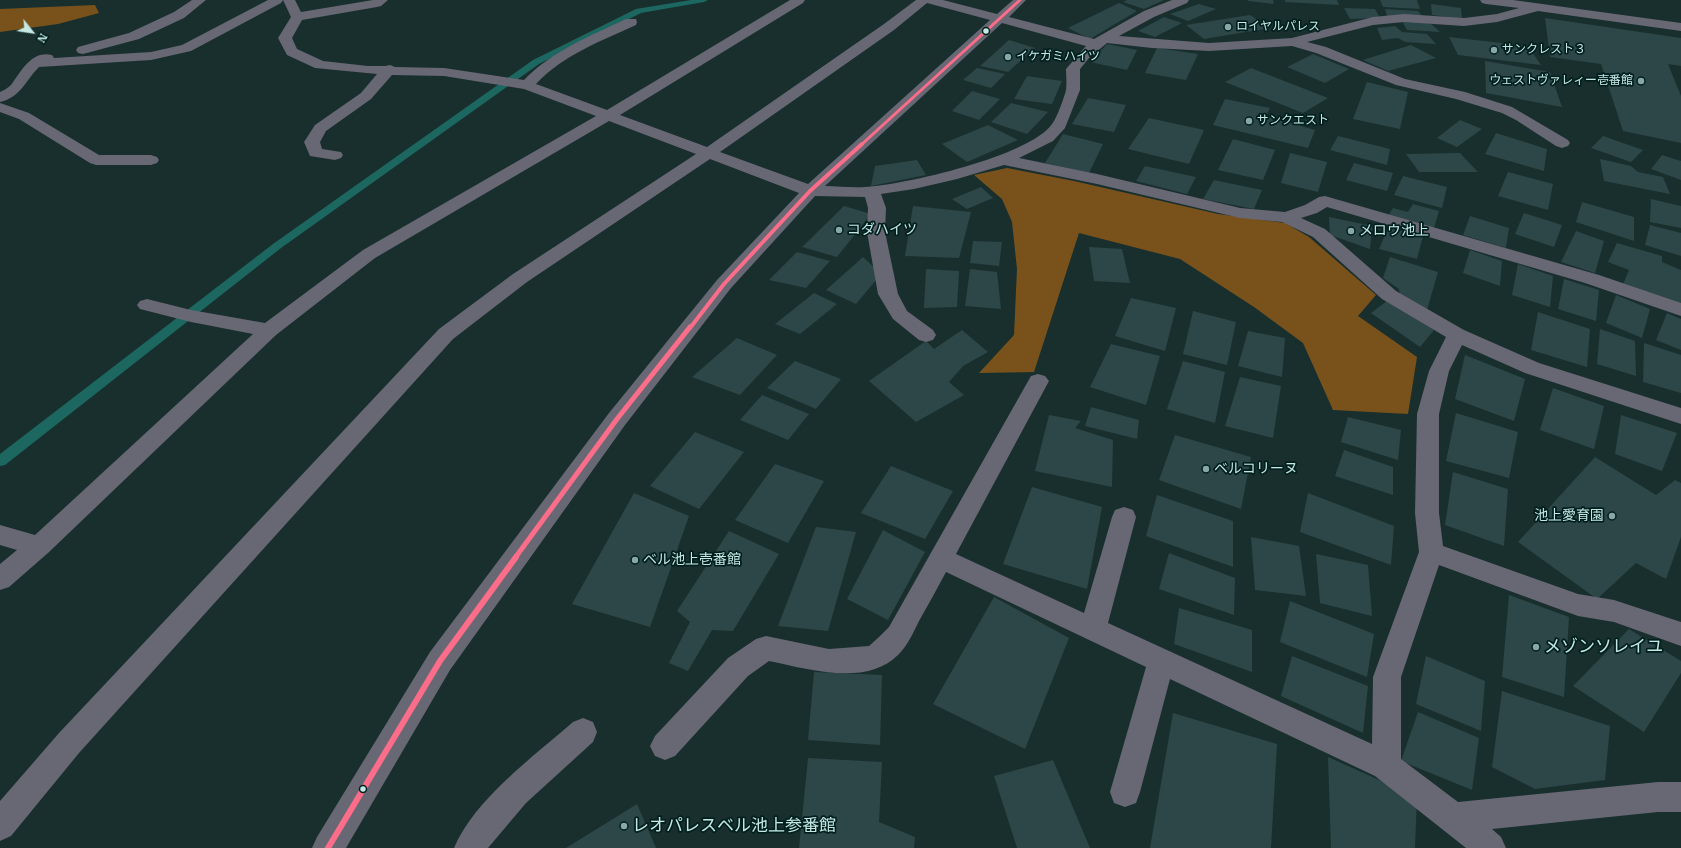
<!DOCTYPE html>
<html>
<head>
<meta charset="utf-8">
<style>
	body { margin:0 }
	#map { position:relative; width:1681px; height:848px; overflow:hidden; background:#182f2e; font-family:"IBM Plex Serif",serif }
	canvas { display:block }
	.north { position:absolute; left:12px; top:12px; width:40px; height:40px; -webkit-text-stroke:3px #001f1d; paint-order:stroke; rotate:120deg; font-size:11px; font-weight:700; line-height:16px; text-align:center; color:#c4e9e5 }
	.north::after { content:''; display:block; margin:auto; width:14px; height:18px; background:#c4e9e5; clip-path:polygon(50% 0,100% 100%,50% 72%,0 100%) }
</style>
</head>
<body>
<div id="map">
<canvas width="1681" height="848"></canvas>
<div class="north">N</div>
</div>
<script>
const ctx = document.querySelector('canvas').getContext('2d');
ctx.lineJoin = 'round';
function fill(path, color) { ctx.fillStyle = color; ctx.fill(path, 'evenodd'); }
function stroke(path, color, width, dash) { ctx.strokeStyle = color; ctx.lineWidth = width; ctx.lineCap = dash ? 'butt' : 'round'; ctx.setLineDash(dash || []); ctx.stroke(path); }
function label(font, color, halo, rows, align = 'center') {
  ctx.font = font + ' "IBM Plex Serif","Noto Sans JP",serif'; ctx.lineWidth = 3.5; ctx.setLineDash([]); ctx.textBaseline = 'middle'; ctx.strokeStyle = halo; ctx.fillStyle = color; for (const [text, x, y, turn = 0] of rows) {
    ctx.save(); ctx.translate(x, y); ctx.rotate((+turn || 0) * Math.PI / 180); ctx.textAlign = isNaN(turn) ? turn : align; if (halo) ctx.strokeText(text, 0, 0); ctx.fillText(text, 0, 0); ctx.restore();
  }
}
const forest = new Path2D(`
	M95,5L99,13L58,24L0,32V9Z
	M1007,168L1074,181L1218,214L1285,223L1309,237L1376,295L1358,316L1417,357L1408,414L1333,410L1303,343L1254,307L1180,259L1079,233L1034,372L979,373L1014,335L1017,269L1012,222L1002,199L974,175Z`);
const stream = new Path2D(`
	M691,0H708L704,2L641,13L539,64L281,248L5,465L0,466V454L273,244L533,60L636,9Z`);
const building = new Path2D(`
	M1127,0H1164L1144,9L1123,2Z
	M1248,0H1273L1274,4L1248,1Z
	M1285,0H1337L1339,5L1285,2Z
	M1380,0H1417L1420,9L1383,7Z
	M1119,3L1137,11L1090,39L1068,28Z
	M1199,4L1216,9L1188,21L1170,14Z
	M1431,4L1461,8L1462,19L1432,15Z
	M1344,8L1375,9L1380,18L1350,19Z
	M1385,9L1418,11L1423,17L1387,16Z
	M1250,15L1270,28L1204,39L1186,25Z
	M1164,17L1182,23L1155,37L1138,31Z
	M1545,18L1681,38V66L1668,64L1681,96V143L1623,131L1601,64L1550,57Z
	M1402,21L1430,23L1440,32L1407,30Z
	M1395,26L1402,32L1427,34L1436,44L1405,42L1398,38L1382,40L1377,28Z
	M1449,37L1528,46L1541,65L1458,55Z
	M1009,40L1035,48L1008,72L980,66Z
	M1107,44L1137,50L1127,70L1090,62Z
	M1411,45L1436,58L1388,71L1363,60Z
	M1157,48L1198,54L1186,80L1145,73Z
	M1313,54L1349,69L1325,83L1287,67Z
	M1485,61L1550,72L1562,107L1486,93Z
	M977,68L1005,74L991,88L963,80Z
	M1251,68L1328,98L1303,113L1225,82Z
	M1027,76L1062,81L1052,104L1014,99Z
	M1367,82L1408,92L1400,129L1353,119Z
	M972,91L1000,99L979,120L952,111Z
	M1088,98L1126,105L1114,132L1072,124Z
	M1225,99L1270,108L1266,116L1315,130L1308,148L1213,125Z
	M1011,103L1048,112L1027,134L991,122Z
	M1149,118L1204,130L1189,164L1128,149Z
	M1460,120L1482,129L1457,147L1437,138Z
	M988,125L1018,140L967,162L942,144Z
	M1496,133L1547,149L1544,171L1485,154Z
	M1063,134L1103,144L1089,173L1045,163Z
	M1338,136L1390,149L1387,165L1330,150Z
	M1603,136L1643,150L1631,162L1591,148Z
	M1233,139L1275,150L1263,180L1218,170Z
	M1290,153L1327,162L1318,192L1281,183Z
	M1460,153L1478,172H1419L1406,154Z
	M1662,155L1681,161V180L1651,169Z
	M1600,159L1631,166L1638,172L1663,177L1670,194L1604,181Z
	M917,160L926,175L871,186L875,166Z
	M1354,163L1393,173L1387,191L1346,180Z
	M1145,166L1196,177L1187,194L1136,181Z
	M1508,172L1553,184L1548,210L1498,196Z
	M1403,176L1447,187L1442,208L1394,195Z
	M1214,180L1262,190L1254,209L1203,199Z
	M981,187L993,198L967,209L952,199Z
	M1651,199L1681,206V228L1650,222Z
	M1582,202L1634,217V241L1576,222Z
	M1413,204L1439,211L1434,228L1388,216L1393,208L1408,212Z
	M844,206L871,214L837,257L802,247Z
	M913,206L971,212L959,258L905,256Z
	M1524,213L1562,225L1554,247L1515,234Z
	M1470,216L1509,228L1506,248L1463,235Z
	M1329,217L1372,226L1370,249L1330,235Z
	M1650,225L1681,233V256L1645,245Z
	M1388,228L1423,236L1417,259L1379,249Z
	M1576,231L1604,241L1595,273L1561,262Z
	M973,241L1002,242L999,266L970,263Z
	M1617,243L1662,256V262L1681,270V305L1623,284L1629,270L1608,262Z
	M1089,247L1122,249L1130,283L1094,281Z
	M1470,250L1502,261L1500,286L1463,273Z
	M797,252L830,261L806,288L769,280Z
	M863,257L881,274L856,304L826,290Z
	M1390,257L1438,272L1427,310L1400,295L1399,289L1383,278Z
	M1518,264L1553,276L1550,307L1512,295Z
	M926,269L959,271L957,307L924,308Z
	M970,269L997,272L1001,309L965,306Z
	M1564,279L1599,290L1596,321L1558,309Z
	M814,293L837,304L800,334L775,324Z
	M1616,295L1650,309L1642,338L1606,323Z
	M1131,298L1176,308L1165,351L1115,336Z
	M1387,301L1434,330L1420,347L1371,313Z
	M1193,311L1236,322L1227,365L1183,354Z
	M1538,312L1590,329L1587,367L1531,350Z
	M1667,313L1681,319V350L1656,340Z
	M1600,329L1635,341L1636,376L1597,364Z
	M962,330L988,352L963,366L949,382L964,395L916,422L869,381L926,341L934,349Z
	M1248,331L1285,338L1282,377L1238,366Z
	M737,338L777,355L740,395L692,377Z
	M1644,343L1681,355V393L1643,382Z
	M1111,344L1160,356L1146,405L1090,387Z
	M1465,355L1525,379L1514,421L1455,399Z
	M795,361L841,379L816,409L767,388Z
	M1183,361L1225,372L1215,423L1167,409Z
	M1240,377L1281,386L1273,438L1225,426Z
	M1553,388L1604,406L1594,449L1540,430Z
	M762,395L809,414L788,440L740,420Z
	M1091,407L1139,420L1137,439L1085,426Z
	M1456,413L1518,432L1509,478L1446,461Z
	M1049,415L1081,421L1075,428L1113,440L1112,487L1035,471Z
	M1621,415L1677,433L1662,471L1615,454Z
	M1348,417L1401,430L1398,460L1341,442Z
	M695,432L744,452L699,509L650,486Z
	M1175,435L1251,457L1241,509L1159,480Z
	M1344,450L1393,467V495L1335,476Z
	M1595,457L1656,495L1675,480L1681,483V537L1666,579L1636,563L1597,599L1518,542Z
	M775,464L824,481L788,543L735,520Z
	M891,466L953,491L925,539L861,513Z
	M1453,472L1508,489L1504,546L1445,525Z
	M1032,487L1102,507L1087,589L1003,564Z
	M634,493L689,516L650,627L572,604Z
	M1308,493L1394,526L1391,565L1300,532Z
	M1157,495L1233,521V567L1146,536Z
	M816,527L856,532L828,631L778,626Z
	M883,530L925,552L888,620L847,599Z
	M729,531L779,554L733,631L712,630L688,671L669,663L690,622L677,611Z
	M1251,537L1299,546L1306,596L1255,590Z
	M1169,553L1235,578L1234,615L1159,589Z
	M1316,554L1368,565L1372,616L1320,603Z
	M1509,595L1569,617L1564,697L1502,677Z
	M994,597L1069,638L1025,749L933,704Z
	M1290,601L1374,634L1367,677L1280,642Z
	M1179,608L1252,630V672L1174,644Z
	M1629,629L1681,661V673L1644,732L1573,686Z
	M1292,656L1368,686L1363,733L1281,696Z
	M1426,656L1485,681L1481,731L1416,704Z
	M814,672L882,675L880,745L808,740Z
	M1502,691L1610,726L1605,780L1535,789L1492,767Z
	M1418,712L1479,738L1472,790L1401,761Z
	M1173,713L1277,744L1271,848H1150Z
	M1328,757L1417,797L1415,848H1331Z
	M808,758L882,762L879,822L915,837L914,848H799Z
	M1053,760L1090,848H1017L994,776Z
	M637,804L656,848H566Z`);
const minor = new Path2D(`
	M192,0H206L184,18L139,39L83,54L78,53L76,50L78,47L129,33L174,12Z
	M268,0H295L301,12L373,0H388L381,6L377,7L302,20L292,38L297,49L323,61L368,66H385L390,65L395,67L444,68L524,80C552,51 590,36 626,19H636L637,22L636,25C601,41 563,55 536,84L607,110L790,0H805L803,3L620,115L707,147L884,24L916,0H943L997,14L1013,0H1026L1009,17L1094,39L1144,11L1172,0H1189L1187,3L1154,17L1119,36L1209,43L1292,38L1373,17L1404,14L1464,18L1497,14L1519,8L1486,4L1482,3L1480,0H1513L1681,23V31L1538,11L1497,22L1464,26L1404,22L1373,25L1307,42L1326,47L1405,79L1465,92L1512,107L1568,140L1570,143L1568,146L1562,148L1556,146L1516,120L1502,113L1456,99L1396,85L1316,53L1292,46L1209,51L1152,48L1107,43L1089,58L1080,69V90L1065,128L1053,141L1019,158L1097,174L1240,208L1285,212L1305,205L1319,197L1325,196L1599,275L1681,303V316L1585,283L1327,207L1317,213L1301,218L1325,229L1396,291L1464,330L1539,363L1681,408V424L1525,373L1462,345L1449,371L1439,414V513L1443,546L1578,594L1614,600L1681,622V646L1614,622L1578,616L1439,565L1401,677V759L1458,802L1658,782H1681V812H1658L1492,829L1501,837L1506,848H1466L1375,776L1170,679L1140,792L1136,803L1125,807L1114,803L1110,792L1146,667L946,572C937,589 928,605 919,621C913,633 908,645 898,655C866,687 808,669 769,661L748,676L675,756L665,760L655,756L650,746L655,736L728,658L756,639L766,636L829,649L869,646L879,637L889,627L1031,376L1038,374L1045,376L1049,381L956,554L1084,613L1112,517L1115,510L1124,507L1133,510L1136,517L1108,623L1372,744L1373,677L1419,552L1415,513L1417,414L1429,371L1446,337L1382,299L1313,237L1282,222L1240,218L1097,184L1004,165L957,179L914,189L881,194L886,208L885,232L898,294L907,311L933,330L936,335L933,340L926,342L919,340L893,319L878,294L867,232L868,208L865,197L815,196L731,288L625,425L450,670L346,848H312L317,837L430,652L609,413L717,280L799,193L710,159L527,282L453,339L79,753L11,836L0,841V801L59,733L439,329L513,274L696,154L609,121L375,258L276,335L48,553L9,587L0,590V564L17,550L0,545V525L35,535L253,334L191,322L140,309L137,305L140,301L147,299L191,310L265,323L363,250L596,116L524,89L444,76L392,75L371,99L326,131L320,142L322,149L341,152L343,155L341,158L335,160L310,156L304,142L315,125L361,93L377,74L315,68L287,55L278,38L291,17L283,0L281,3L191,51L151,60L39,67C25,81 21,97 0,102V92C4,90 8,88 11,85C21,72 31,50 52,55L54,58L151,52L182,45ZM927,3L990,20L808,184L720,152L894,30ZM1002,23L1086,46L1066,69C1066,76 1067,84 1066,90C1064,98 1057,118 1052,124C1030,156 904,185 865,187C851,188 838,186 825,186Z
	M0,103L29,113L99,155H151L157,157L159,160L157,163L151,165H96L90,163L19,119L0,112Z
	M583,718L593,722L597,732L593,742L526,803L488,848H454C474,800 534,756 573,722Z`);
const bus1Far3 = new Path2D(`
	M861,145L1020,0`);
const bus1Far2 = new Path2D(`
	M690,328L724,284L810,191L862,144`);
const bus1Far1 = new Path2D(`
	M515,558L617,419L690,327`);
const bus1 = new Path2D(`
	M328,848L440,661L516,557`);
const markers = [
	[1228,27,4,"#88a8a5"],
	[986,31,3.5,"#c4e9e5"],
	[1494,50,4,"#88a8a5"],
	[1008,57,4,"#88a8a5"],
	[1641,81,4,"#88a8a5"],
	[1249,121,4,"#88a8a5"],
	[839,230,4,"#88a8a5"],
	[1351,231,4,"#88a8a5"],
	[1206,469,4,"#88a8a5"],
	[1612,516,4,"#88a8a5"],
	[635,560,4,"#88a8a5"],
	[1536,647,4,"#88a8a5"],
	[363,789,3.5,"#c4e9e5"],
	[624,826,4,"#88a8a5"]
];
const farPoinames = [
	["ロイヤルパレス",1236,27],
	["サンクレスト３",1502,50],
	["イケガミハイツ",1016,57],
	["ウェストヴァレィー壱番館",1633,81,"right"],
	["サンクエスト",1257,121]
];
const poiNames = [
	["コダハイツ",847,230],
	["メロウ池上",1359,231],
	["ベルコリーヌ",1214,469],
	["池上愛育園",1604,516,"right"],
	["ベル池上壱番館",643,560]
];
const nearPoinames = [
	["メゾンソレイユ",1544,647],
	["レオパレスベル池上参番館",632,826]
];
fill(forest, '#79521b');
fill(stream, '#1d6761');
fill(building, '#2d4648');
fill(minor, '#686774');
stroke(bus1Far3, '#fb6d88', 3);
stroke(bus1Far2, '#fb6d88', 4);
stroke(bus1Far1, '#fb6d88', 5);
stroke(bus1, '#fb6d88', 6);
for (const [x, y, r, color] of markers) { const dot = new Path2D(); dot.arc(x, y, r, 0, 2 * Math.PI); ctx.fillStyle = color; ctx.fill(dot); stroke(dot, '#001f1d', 1.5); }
label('12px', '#c4e9e5', '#001f1d', farPoinames, 'left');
label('14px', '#c4e9e5', '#001f1d', poiNames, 'left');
label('17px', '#c4e9e5', '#001f1d', nearPoinames, 'left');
</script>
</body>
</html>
